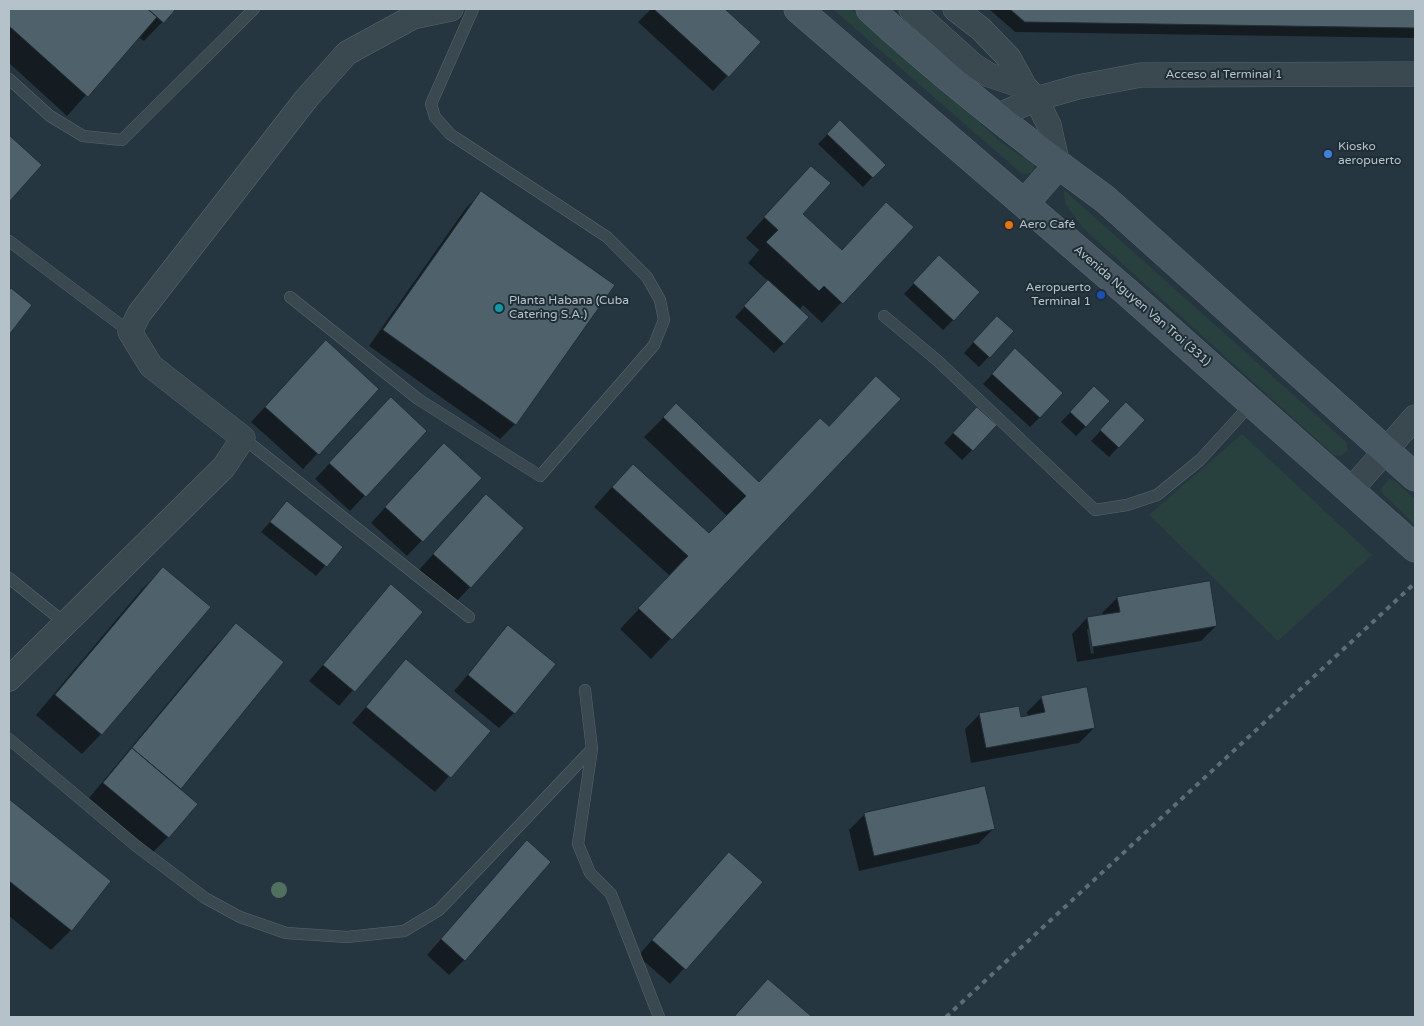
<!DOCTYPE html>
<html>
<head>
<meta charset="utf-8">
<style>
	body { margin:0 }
	#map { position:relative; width:1424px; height:1026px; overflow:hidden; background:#263640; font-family:"Varela Round",sans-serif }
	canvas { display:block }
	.frame { position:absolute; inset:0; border:10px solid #b6c2ca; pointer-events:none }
</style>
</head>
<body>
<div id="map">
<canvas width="1424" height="1026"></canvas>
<div class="frame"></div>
</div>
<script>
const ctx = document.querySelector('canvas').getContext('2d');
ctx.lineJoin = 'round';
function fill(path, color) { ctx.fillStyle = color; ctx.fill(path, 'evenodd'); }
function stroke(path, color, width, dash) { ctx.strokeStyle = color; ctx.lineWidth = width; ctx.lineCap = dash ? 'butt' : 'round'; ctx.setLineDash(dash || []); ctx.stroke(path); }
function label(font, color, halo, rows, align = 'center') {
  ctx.font = font + ' "Varela Round",sans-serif'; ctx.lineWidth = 4; ctx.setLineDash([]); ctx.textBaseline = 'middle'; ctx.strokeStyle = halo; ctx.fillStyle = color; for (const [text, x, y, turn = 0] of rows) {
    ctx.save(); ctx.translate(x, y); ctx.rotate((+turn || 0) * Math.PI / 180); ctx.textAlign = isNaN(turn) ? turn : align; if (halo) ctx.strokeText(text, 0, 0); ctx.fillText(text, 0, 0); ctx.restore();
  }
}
const green = new Path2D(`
	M833,9H851L1001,142L1019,155L1029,158L1035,165L1032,173L1022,174Z
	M1064,190L1346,442L1348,450L1341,456L1334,455L1083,228L1065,203Z
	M1242,434L1372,555L1278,641L1149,515Z
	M1389,479L1395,481L1415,499V525L1383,494L1381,489Z`);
const shadow = new Path2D(`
	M9,9H175L144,41L138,37L67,116L9,63Z
	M651,9H723L759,42L713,91L638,22Z
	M989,9H1415V38L1015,32Z
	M840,122L884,165L863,187L818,144Z
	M9,137L41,165L9,201Z
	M792,187L801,214L841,251L912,227L822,323L803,305L799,310L784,343L774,353L735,317L768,281L748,263L759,250L746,238Z
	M481,193L515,424L500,439L369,346L466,208Z
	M929,267L953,320L943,330L904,294Z
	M987,327L1013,331L979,367L964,353Z
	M311,357L377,389L303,469L251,422Z
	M1005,360L1040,417L1030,427L983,384Z
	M1084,398L1086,426L1076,436L1061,422Z
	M899,399L651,659L620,629L670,576L594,507L613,486L709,535L727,516L644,437L676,405L758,483L828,427Z
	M376,414L425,431L350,511L315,479Z
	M1116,414L1144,420L1109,457L1091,441Z
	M967,418L972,450L962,460L944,443Z
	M429,459L481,478L407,556L371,523Z
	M287,503L341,547L316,576L261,532Z
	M472,511L470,587L456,602L419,570Z
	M163,569L101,734L82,754L36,715L143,588Z
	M391,586L421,612L339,706L309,681Z
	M1117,598L1216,626L1201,641L1077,662L1072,634L1087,618L1103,616L1102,613ZM1087,629H1090L1094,653L1091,654Z
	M236,625L282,663L179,789L168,837L153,852L89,798L216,645Z
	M508,627L514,713L499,728L454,691Z
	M406,661L489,731L435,792L352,723Z
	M1042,697L1094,728L1079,743L971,763L965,729L980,714L1020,718L1028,717L1027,712Z
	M984,788L993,829L978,844L859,871L849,830L864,815Z
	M9,801L109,881L71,930L51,950L9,916Z
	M513,857L464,960L449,975L427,955Z
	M714,869L762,882L670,984L638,956Z
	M754,995L809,1016L734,1017Z`);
const building = new Path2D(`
	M9,9H148L157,17L88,97L9,26Z
	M148,9H176L164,23Z
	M654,9H725L761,42L729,77Z
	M1010,9H1415V28L1025,22Z
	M840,120L886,165L873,178L827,134Z
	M9,135L42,165L9,202Z
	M811,166L831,183L803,214L842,250L886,202L914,227L843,304L824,286L819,291L766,242L778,230L764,217Z
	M481,191L615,285L516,425L383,330Z
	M939,255L980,292L954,321L913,283Z
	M768,280L809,317L784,344L744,306Z
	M11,288L32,305L9,335V291Z
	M997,316L1014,331L990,358L973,342Z
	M326,340L379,389L319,455L265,407Z
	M1015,348L1063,393L1040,418L992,374Z
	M876,376L901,399L672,640L638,608L688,556L612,487L633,464L709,533L746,496L663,417L676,403L759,482L820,418L829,426Z
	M1094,386L1110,401L1086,427L1070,412Z
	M391,397L427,431L366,497L329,463Z
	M1126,402L1145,420L1119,448L1100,430Z
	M977,407L997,425L973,451L953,433Z
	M444,443L482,478L423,542L385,507Z
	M486,494L524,528L471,588L433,554Z
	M287,501L343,547L327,567L270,522Z
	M163,567L211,607L102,735L55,695Z
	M1210,581L1217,626L1092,647L1087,617L1120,612L1117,597Z
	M391,584L423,612L355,692L323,665Z
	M236,623L284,662L181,789L132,748Z
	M508,625L556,664L515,714L468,675Z
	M406,659L491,731L451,778L366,707Z
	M1087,687L1095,728L986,748L979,713L1019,706L1021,717L1045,712L1041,696Z
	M132,748L198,804L169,838L103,783Z
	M985,786L995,829L874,856L864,813Z
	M9,799L111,881L72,931L9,881Z
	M527,840L551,862L465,961L441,939Z
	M729,852L763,882L686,970L652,940Z
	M768,979L811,1016L810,1017H734Z`);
const service = new Path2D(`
	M9,79L50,116L83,136L122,140L254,9
	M9,241L130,332
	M290,297L418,399L540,476L654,345L664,320L660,300L647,277L607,237L450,134L435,117L431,104L473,9
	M884,316L938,361L1095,510L1127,505L1157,495L1200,460L1252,403
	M243,438L469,617
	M9,578L65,623
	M585,690L592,749L578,844L590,873L611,894L659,1017
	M9,739L135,845L205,898L240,917L286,933L347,937L404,931L439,910L592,749`);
const minor = new Path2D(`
	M911,9L973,65L989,75L1025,87
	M955,9L981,29L1009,58L1025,87L1036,99L1049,125L1058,165
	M997,116L1036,99L1078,87L1141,75L1415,74
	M1350,491L1415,417
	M9,679L224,467L243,438L151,366L130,332L139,314L306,99L347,53L413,17L451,9`);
const secondary = new Path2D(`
	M798,9L1128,293L1415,548
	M870,9C944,77 1024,140 1105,199L1415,477
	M1025,203L1058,165`);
const rail = new Path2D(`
	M946,1017L1415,583`);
const trees = [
	[279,890]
];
const markers = [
	[1328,154,5,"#3f7fe0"],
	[1009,225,5,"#e8710a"],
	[1101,295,5,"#1a4fb4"],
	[499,308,5,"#0f9aa8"]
];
const streetNames = [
	["Acceso al Terminal 1",1224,75],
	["Avenida Nguyen Van Troi (331)",1142,306,41]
];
const poiNames = [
	["Kiosko",1338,147],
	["aeropuerto",1338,161],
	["Aero Café",1019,225],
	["Aeropuerto",1091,288,"right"],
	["Terminal 1",1091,302,"right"],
	["Planta Habana (Cuba",509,301],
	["Catering S.A.)",509,315]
];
fill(green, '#28413e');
fill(shadow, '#0007');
fill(building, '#4f616a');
stroke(building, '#212f37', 1);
stroke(service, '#58656d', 12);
stroke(minor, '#58656d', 25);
stroke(secondary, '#58656d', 29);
stroke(service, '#3a4850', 11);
stroke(minor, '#3a4850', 24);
stroke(secondary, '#485862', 28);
stroke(rail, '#5c6d76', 4, [5, 5]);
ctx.fillStyle = '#51705e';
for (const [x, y] of trees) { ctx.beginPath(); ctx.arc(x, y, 8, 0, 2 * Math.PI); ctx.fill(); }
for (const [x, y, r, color] of markers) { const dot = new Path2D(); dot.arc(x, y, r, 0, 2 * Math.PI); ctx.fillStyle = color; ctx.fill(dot); stroke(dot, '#1f2d35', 2); }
label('12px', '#b6c2ca', '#1f2d35', streetNames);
label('12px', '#b6c2ca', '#1f2d35', poiNames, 'left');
</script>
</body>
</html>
